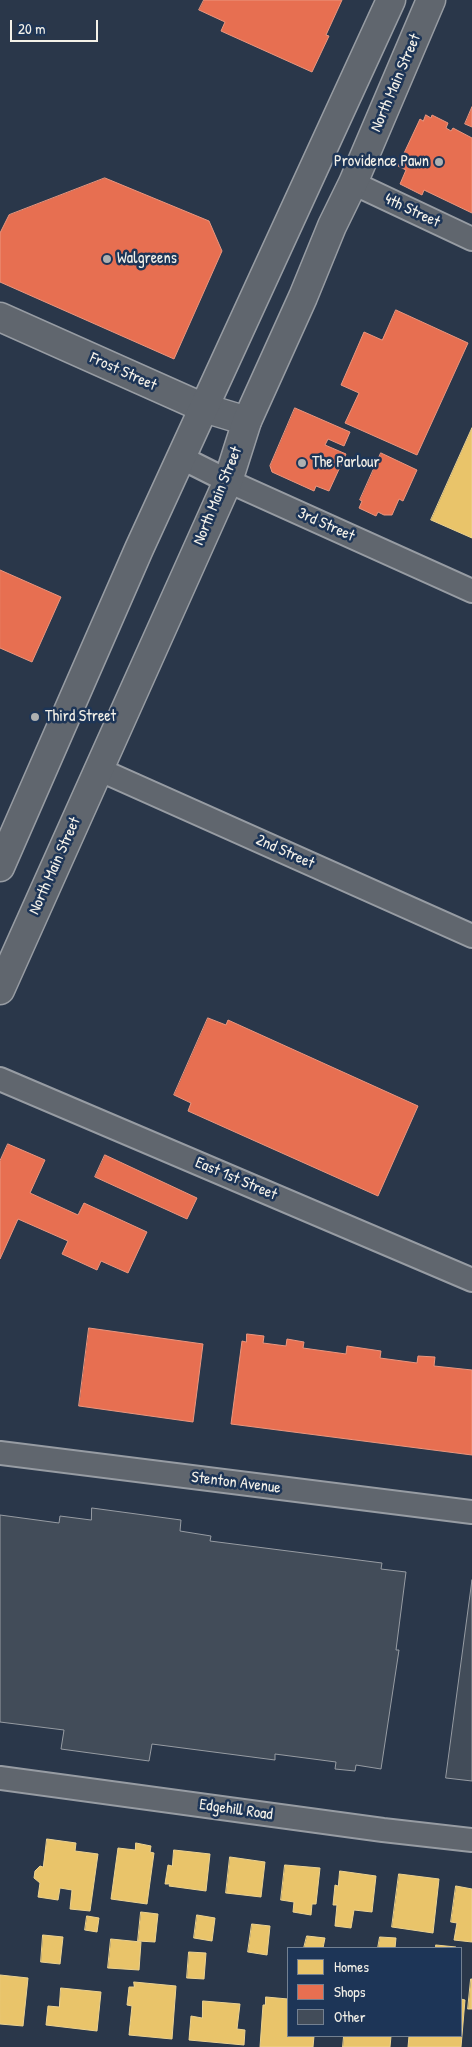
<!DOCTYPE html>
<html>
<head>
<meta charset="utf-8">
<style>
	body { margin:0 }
	#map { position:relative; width:472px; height:2047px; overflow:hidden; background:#2a374a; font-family:"Patrick Hand",sans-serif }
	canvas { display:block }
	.legend { position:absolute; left:287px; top:1947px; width:175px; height:90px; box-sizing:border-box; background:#1d3557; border:1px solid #738091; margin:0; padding:6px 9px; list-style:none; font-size:15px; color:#f4f1e8 }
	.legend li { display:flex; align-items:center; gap:10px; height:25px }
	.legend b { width:25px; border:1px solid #738091 }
	.scale { position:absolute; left:10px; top:20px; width:88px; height:22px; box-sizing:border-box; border:2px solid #f4f1e8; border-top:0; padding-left:6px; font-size:15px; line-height:18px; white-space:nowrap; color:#f4f1e8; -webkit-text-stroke:4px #1d3557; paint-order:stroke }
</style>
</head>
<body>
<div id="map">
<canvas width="472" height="2047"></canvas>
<ul class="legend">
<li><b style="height:14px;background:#e9c46a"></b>Homes</li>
<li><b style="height:14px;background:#e76f51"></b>Shops</li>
<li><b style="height:14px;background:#424c59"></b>Other</li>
</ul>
<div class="scale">20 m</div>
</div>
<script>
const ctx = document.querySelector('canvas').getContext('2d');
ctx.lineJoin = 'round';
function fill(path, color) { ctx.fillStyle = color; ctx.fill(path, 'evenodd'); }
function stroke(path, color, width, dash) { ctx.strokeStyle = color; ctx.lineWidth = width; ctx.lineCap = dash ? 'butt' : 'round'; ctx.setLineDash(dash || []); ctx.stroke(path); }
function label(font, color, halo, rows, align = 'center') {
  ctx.font = font + ' "Patrick Hand",sans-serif'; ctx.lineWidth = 5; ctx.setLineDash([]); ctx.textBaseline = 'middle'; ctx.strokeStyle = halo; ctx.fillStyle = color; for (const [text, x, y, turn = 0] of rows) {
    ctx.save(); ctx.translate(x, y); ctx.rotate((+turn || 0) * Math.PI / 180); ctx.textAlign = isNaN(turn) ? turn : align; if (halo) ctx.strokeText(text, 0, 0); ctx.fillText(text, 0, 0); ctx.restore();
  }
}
const homes = new Path2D(`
	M472,428V538L431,520Z
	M47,1839L76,1843L75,1851L98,1854L90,1911L70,1909L72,1890L60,1888L58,1900L38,1897L40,1883L34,1878L35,1871L40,1866L43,1867Z
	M136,1843L151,1846L150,1852L154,1853L147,1904L111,1899L118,1848L135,1850Z
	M174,1850L210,1854L206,1891L169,1886L170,1884H165L168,1865L172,1866Z
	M230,1857L265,1862L261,1897L226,1893Z
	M285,1865L320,1868L316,1904H312L311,1915L293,1912L294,1902L281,1900Z
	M340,1871L376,1876L372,1912L354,1910L351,1928L335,1926L337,1905H333L335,1885L338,1886Z
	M399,1874L439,1879L433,1933L392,1927Z
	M456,1886L472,1889V1942L454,1940L457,1923L451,1922Z
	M141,1912L158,1914L155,1942L138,1941Z
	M197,1915L215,1918L212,1941L194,1938Z
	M87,1916L99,1918L97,1932L85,1930Z
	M252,1924L270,1926L267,1955L248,1952Z
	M43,1935L63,1937L60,1964L41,1962Z
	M307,1936L325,1938L323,1948H304Z
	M380,1937L396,1938L395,1948H378Z
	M111,1939L141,1942L139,1970L108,1968Z
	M436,1945L456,1947V1948H436Z
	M189,1952L206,1953L204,1979L187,1978Z
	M0,1975L28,1978L23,2026L0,2024Z
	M471,1979H472V2009H468Z
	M134,1982L176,1986L172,2039L129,2035L132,2006L127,2005L129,1987H134Z
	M61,1988L101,1992L97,2031L46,2025L48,2006L59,2007Z
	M266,1997L288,1999V2036H314L313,2047H260L263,2005H265Z
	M461,1999L465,2000L461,2047H408L409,2036H461Z
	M203,2001L240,2004L237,2029L245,2030L244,2045L189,2040L191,2016L202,2018Z
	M344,2036H391L390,2047H343Z`);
const shops = new Path2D(`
	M204,0H342L326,35L329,36L312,72L221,31L225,22L199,10Z
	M472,107V127L465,124Z
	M426,115L431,118L432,115L448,123L446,128L451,131L453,128L472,138V213L424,190L422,195L400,184L406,170L398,166L420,119L423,121Z
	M105,178L209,221L222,251L174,359L0,282V233L9,215Z
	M396,310L468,343L417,455L345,423L359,393L341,385L364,332L382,340Z
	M295,408L350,432L344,446L328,439L325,445L346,454L329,491L316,486L314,491L272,472L270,466Z
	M381,453L417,470L403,501L399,499L392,515H384L378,512L376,516L359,508L362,501L360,500Z
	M0,570L61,597L32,662L0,648Z
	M208,1018L226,1025L228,1020L418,1106L378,1196L188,1111L191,1103L174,1095Z
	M8,1144L45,1160L30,1193L78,1215L84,1203L147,1232L128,1273L101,1261L97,1270L62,1254L68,1241L18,1219L0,1259V1161Z
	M105,1155L197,1198L187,1219L95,1177Z
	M89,1328L203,1344L193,1422L79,1406Z
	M247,1334L264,1336L263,1343L286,1346L287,1339L304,1342L303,1348L346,1354L347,1346L381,1351L380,1358L417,1363L418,1356L435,1357L434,1366L472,1370V1455L231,1424L242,1341L246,1342Z`);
const building = new Path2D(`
	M92,1508L181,1520L180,1531L211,1536L210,1541L382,1563L381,1569L406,1572L396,1650H399L381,1769L356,1765L355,1771L335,1769L336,1762L275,1754V1760L152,1744L149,1761L61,1749L64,1730L0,1722V1515L59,1523L60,1516L91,1520Z
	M472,1580V1781L446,1778Z`);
const street = new Path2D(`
	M353,183L472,239
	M182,458L228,481L472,591
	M98,769L472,936
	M0,1079L472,1280
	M0,1453L472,1512
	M0,1778L383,1830L472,1840`);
const secondary = new Path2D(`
	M0,317L204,408L247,421`);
const primary = new Path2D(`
	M0,867L139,549L391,0
	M0,990L228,481L247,421L303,297L332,226L353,183L431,0`);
const markers = [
	[439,162,5,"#adb0b1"],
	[107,259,5,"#adb0b1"],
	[302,463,5,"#adb0b1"],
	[35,717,5,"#adb0b1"]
];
const streetNames = [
	["North Main Street",396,83,-67],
	["4th Street",412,211,25],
	["Frost Street",123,372,24],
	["North Main Street",218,496,-68],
	["3rd Street",326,525,24],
	["2nd Street",285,852,24],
	["North Main Street",55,866,-66],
	["East 1st Street",236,1179,23],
	["Stenton Avenue",236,1483,7],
	["Edgehill Road",236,1810,8]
];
const poiNames = [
	["Providence Pawn",429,162,"right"],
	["Walgreens",117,259],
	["The Parlour",312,463],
	["Third Street",45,717]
];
fill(homes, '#e9c46a');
stroke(homes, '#ecd290', 1);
fill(shops, '#e76f51');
stroke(shops, '#eb967e', 1);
fill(building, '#424c59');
stroke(building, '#979ca3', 1);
stroke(street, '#979ca3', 26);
stroke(secondary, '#979ca3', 31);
stroke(primary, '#979ca3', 31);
stroke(street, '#60666e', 22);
stroke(secondary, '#60666e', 28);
stroke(primary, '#60666e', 28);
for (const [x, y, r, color] of markers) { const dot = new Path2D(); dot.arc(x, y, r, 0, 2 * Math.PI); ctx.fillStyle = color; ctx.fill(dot); stroke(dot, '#1d3557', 2); }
label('16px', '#f4f1e8', '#1d3557', streetNames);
label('16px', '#f4f1e8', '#1d3557', poiNames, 'left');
</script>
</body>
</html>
